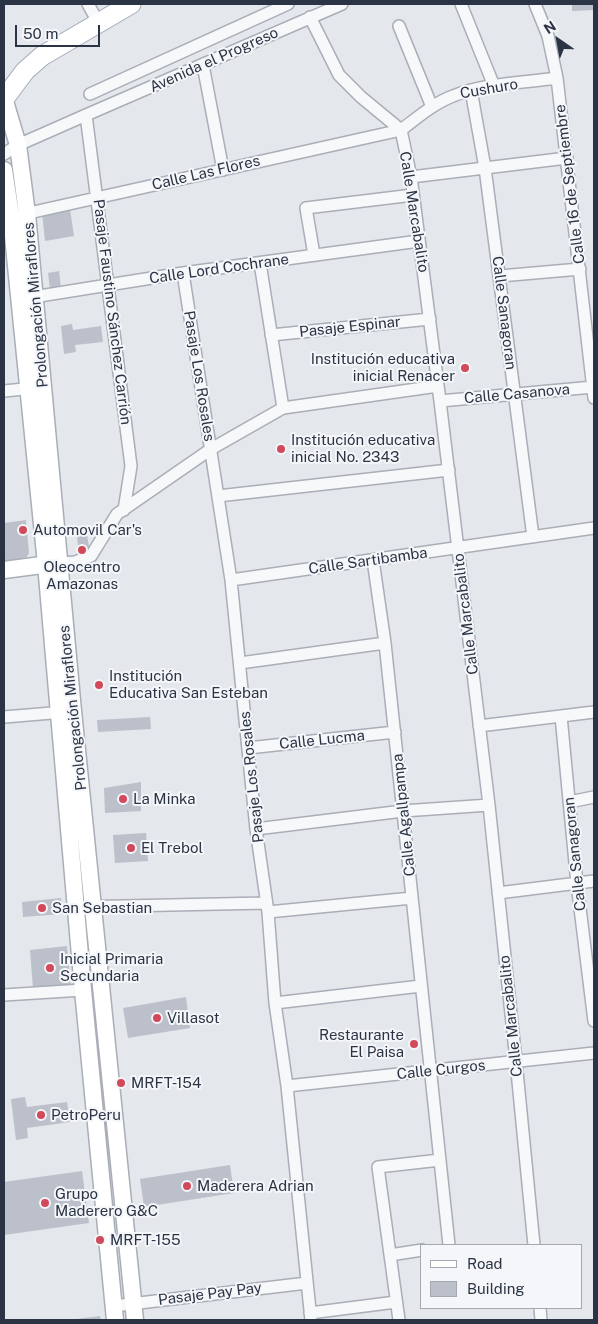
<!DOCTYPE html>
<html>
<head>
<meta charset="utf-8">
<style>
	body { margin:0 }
	#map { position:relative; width:598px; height:1324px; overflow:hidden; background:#e4e7ec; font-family:"Public Sans",sans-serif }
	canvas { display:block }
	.frame { position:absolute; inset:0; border:5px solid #2b3445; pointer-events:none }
	.legend { position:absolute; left:420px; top:1244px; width:162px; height:65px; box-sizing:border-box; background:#f4f6f9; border:1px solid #a4a8b1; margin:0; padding:6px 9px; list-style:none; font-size:15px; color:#2b3445 }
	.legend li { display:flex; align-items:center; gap:10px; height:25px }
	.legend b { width:25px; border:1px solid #a4a8b1 }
	.north { position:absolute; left:533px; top:15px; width:50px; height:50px; -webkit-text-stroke:4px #f4f6f9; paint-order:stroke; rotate:327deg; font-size:14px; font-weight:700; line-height:20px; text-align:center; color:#2b3445 }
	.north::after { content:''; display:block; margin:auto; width:18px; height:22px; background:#2b3445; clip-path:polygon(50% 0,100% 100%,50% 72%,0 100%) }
	.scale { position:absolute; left:15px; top:25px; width:85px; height:22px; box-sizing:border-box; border:2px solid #2b3445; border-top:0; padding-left:6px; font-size:15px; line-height:18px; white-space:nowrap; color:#2b3445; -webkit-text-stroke:4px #f4f6f9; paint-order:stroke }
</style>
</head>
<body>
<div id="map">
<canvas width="598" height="1324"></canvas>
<div class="frame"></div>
<ul class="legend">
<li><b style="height:6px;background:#fff"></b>Road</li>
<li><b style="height:14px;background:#bbc0ca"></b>Building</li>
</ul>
<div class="north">N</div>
<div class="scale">50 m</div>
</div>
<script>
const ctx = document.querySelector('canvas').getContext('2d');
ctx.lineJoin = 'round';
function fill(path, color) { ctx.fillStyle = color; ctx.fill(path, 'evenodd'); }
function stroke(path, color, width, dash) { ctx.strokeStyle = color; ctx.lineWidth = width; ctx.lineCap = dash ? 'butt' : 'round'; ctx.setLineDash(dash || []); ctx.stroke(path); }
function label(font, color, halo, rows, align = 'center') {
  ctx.font = font + ' "Public Sans",sans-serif'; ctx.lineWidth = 4; ctx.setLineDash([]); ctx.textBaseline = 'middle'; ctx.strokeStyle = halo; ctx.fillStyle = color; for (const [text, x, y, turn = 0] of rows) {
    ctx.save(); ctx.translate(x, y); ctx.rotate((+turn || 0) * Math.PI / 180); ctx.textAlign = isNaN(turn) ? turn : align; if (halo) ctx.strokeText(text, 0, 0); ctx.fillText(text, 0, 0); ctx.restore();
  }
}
const building = new Path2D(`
	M572,4H594V10L572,11Z
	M70,209L74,236L45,241L42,213Z
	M59,271L61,288L50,289L48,273Z
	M72,324L73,330L101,326L103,342L75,345L76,352L64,354L61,326Z
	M26,520L29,553L26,558L4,561V523Z
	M87,535L90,552L79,554L77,536Z
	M150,717L151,729L98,732L97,720Z
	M141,782V811L105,813L104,788Z
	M146,833L148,861L115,863L113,835Z
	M61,898L62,914L23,917L22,902Z
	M67,946L71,986L33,989L30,950Z
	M186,997L190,1028L128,1038L123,1008Z
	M25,1097L27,1107L67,1102L70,1122L27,1128L28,1138L16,1140L11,1099Z
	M230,1165L234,1193L144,1207L140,1179Z
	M82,1171L89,1223L4,1235V1182Z
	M100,1316L101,1320H76V1319Z`);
const street = new Path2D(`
	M88,4L98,22
	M461,4L494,86
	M535,4L548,36L557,78L594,398
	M310,17L339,75L361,97L401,130L411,177L440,401L489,805L516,1061L534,1245
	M399,26L432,107
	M203,65L223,170
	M471,90L485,168L533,537
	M90,94L288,4
	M86,115L131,466L124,510
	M4,154L18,145L86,115L342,4
	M411,177L567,158
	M20,215L401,130C417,118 434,103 453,96C485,83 523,83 557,78
	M314,255L306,208L413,195
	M260,263L283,408
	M183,273L231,580L256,829L268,912L275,1003L287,1086L311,1320
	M500,276L580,269
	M27,298L183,273L419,241
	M271,335L430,319
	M4,391L34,388
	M440,401L593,387
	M218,496L449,470
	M373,560L385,643L449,1245
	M59,563L75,562L91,556L117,514L211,449L283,408L438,386
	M231,580L594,528
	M240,663L385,643
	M561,716L577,884L594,1021
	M4,717L64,712
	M479,726L594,712
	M248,748L395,732
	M569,802L594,797
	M256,829L403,811L489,805
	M498,893L594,881
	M75,907L266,903
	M268,912L412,898
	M4,995L83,990
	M275,1003L421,986
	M287,1086L594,1053
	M390,1255L422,1250
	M114,1306L307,1283
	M540,1308L541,1320
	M310,1313L396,1302
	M399,1320L378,1167L440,1160`);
const secondary = new Path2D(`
	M4,98L18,145L27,214L73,711L135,1320
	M4,170L11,216L46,564L83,990L115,1320
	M4,570L57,563`);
const primary = new Path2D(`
	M4,99L25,71L42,56L131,4`);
const markers = [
	[465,368,5,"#d1495b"],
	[281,449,5,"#d1495b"],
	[23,530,5,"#d1495b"],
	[82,550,5,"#d1495b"],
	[99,685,5,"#d1495b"],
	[123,799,5,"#d1495b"],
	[131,848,5,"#d1495b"],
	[42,908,5,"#d1495b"],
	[50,968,5,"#d1495b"],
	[157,1018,5,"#d1495b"],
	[414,1044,5,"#d1495b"],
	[121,1083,5,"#d1495b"],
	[41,1115,5,"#d1495b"],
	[187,1186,5,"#d1495b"],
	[45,1203,5,"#d1495b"],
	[100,1240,5,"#d1495b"]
];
const streetNames = [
	["Avenida el Progreso",214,60,-24],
	["Cushuro",489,89,-10],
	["Calle Las Flores",206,173,-13],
	["Calle 16 de Septiembre",570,184,-97],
	["Calle Marcabalito",414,212,81],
	["Calle Lord Cochrane",219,269,-8],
	["Prolongación Miraflores",36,305,-95],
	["Pasaje Faustino Sánchez Carrión",112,312,83],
	["Calle Sanagoran",504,313,83],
	["Pasaje Espinar",350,327,-6],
	["Pasaje Los Rosales",199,376,81],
	["Calle Casanova",517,394,-5],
	["Calle Sartibamba",368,561,-8],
	["Calle Marcabalito",466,614,-97],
	["Prolongación Miraflores",73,708,-96],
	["Calle Lucma",322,740,-6],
	["Pasaje Los Rosales",252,777,-96],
	["Calle Agallpampa",404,815,-96],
	["Calle Sanagoran",575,854,-96],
	["Calle Marcabalito",511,1016,-96],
	["Calle Curgos",441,1070,-6],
	["Pasaje Pay Pay",210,1294,-7]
];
const poiNames = [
	["Institución educativa",455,359,"right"],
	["inicial Renacer",455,376,"right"],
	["Institución educativa",291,440],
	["inicial No. 2343",291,457],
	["Automovil Car's",33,530],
	["Oleocentro",82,567,"center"],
	["Amazonas",82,584,"center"],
	["Institución",109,676],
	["Educativa San Esteban",109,693],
	["La Minka",133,799],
	["El Trebol",141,848],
	["San Sebastian",52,908],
	["Inicial Primaria",60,959],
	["Secundaria",60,976],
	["Villasot",167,1018],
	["Restaurante",404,1035,"right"],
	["El Paisa",404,1052,"right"],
	["MRFT-154",131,1083],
	["PetroPeru",51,1115],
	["Maderera Adrian",197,1186],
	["Grupo",55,1194],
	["Maderero G&C",55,1211],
	["MRFT-155",110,1240]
];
fill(building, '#bbc0ca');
stroke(street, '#a9aeb7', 14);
stroke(secondary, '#a9aeb7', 19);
stroke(primary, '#a3abb8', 21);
stroke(street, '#f7f8fa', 11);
stroke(secondary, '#fff', 16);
stroke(primary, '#fff', 19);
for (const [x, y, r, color] of markers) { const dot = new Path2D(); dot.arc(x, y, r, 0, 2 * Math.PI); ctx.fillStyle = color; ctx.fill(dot); stroke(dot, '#f4f6f9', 2); }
label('15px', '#2b3445', '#f4f6f9', streetNames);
label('15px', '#2b3445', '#f4f6f9', poiNames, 'left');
</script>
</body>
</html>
